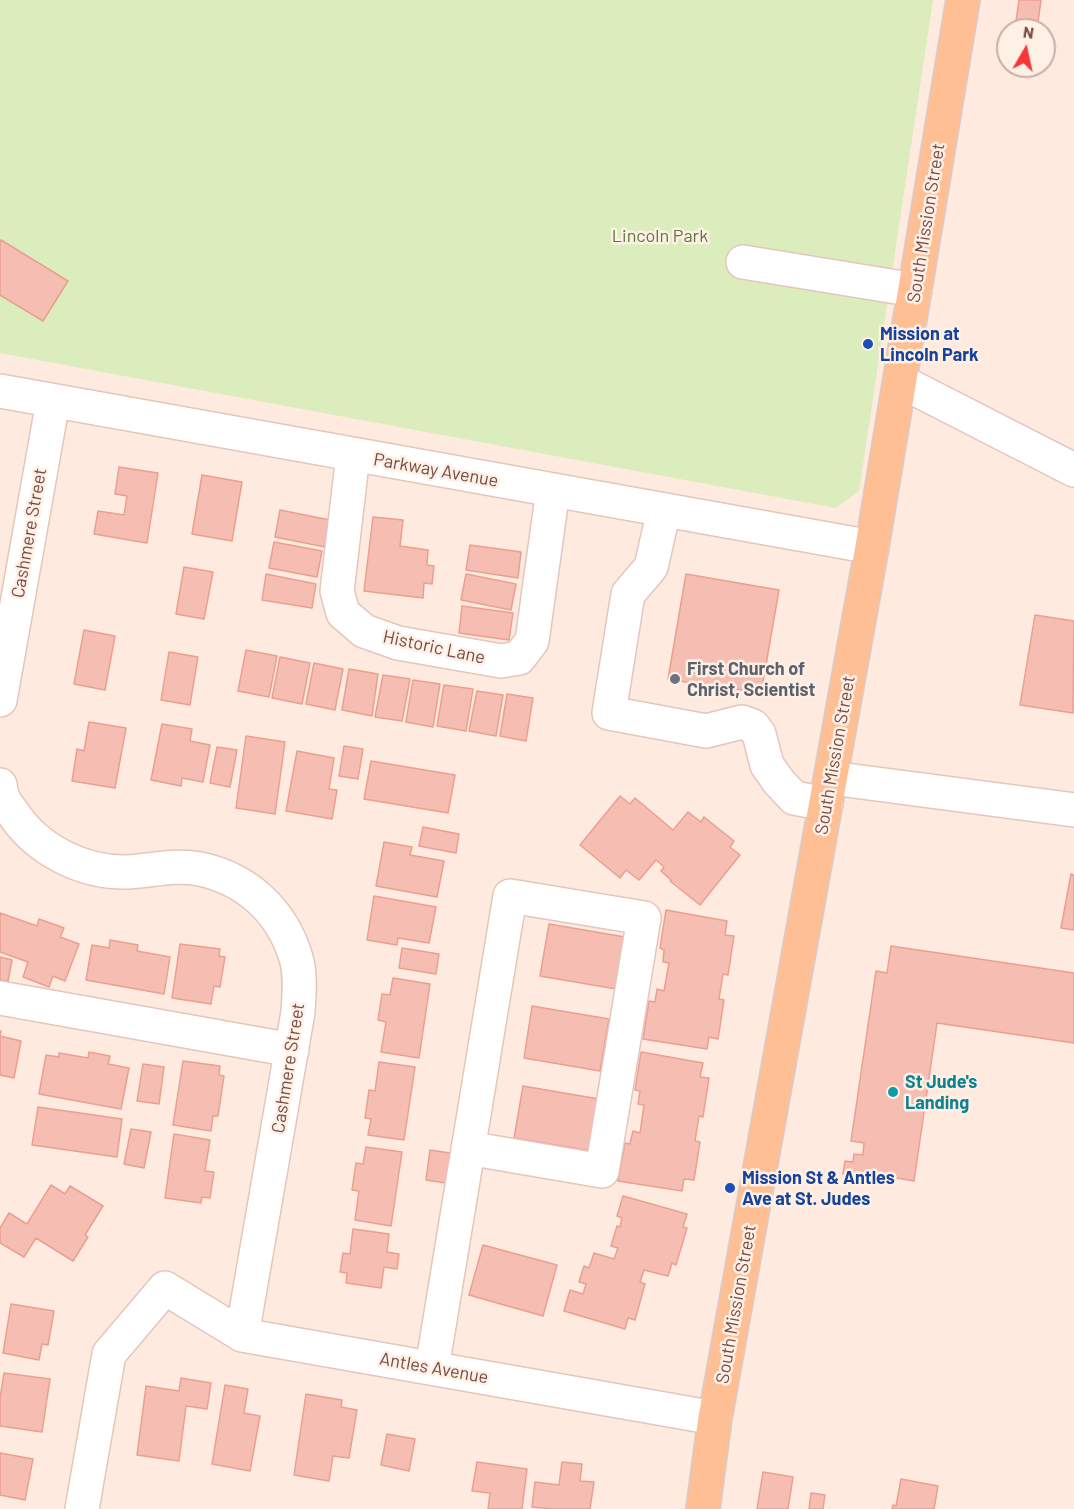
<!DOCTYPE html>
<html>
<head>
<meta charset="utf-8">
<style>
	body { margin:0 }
	#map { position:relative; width:1074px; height:1509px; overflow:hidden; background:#feeade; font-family:Barlow,sans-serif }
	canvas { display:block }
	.north { position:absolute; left:996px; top:18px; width:60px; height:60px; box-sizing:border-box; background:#fff0e6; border:2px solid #c8aea5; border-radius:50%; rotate:9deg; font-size:16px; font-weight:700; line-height:24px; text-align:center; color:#764a44 }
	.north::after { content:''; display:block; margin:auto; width:21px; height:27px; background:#f53739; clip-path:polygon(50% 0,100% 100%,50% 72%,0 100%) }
</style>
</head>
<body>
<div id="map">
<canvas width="1074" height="1509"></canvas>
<div class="north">N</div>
</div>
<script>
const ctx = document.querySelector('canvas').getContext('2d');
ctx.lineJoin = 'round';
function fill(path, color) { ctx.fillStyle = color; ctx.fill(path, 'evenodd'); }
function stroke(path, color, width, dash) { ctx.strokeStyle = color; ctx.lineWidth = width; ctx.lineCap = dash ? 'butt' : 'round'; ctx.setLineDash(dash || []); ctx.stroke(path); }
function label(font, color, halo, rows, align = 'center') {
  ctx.font = font + ' Barlow,sans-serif'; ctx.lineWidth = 5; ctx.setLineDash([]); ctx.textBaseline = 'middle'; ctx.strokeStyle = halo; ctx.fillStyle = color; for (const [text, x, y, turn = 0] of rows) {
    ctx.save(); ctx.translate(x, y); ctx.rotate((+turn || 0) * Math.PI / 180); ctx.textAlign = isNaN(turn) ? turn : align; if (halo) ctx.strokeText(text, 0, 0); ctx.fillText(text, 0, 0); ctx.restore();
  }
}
const green = new Path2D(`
	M0,0H933L859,491L836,508L0,353Z`);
const building = new Path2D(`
	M1019,0H1041L1037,30L1015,28Z
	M1,240L68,281L43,321L0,295V243Z
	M119,467L158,473L147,543L94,534L98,511L124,515L127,496L115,494Z
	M202,475L242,482L232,541L192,534Z
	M280,510L330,520L325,547L275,537Z
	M373,517L403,520L400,546L428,550L427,565L434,566L432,584L424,583L423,598L364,591Z
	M274,542L322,551L317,577L269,568Z
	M470,545L521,552L518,578L466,570Z
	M184,567L213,572L204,619L176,614Z
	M266,574L316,584L312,608L262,600Z
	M466,574L516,584L511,610L461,600Z
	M686,574L779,590L761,693L736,689L734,697L709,693L710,686L668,679Z
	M462,606L513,613L509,640L459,633Z
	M1035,615L1074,621L1073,713L1020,705Z
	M84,630L115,636L105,690L74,684Z
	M246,650L277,656L269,697L238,691Z
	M169,652L198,657L190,705L161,700Z
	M280,657L310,663L302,704L272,698Z
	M314,663L343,669L335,710L306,704Z
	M349,669L378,674L372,716L342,710Z
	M383,675L410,679L402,721L375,717Z
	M413,680L440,684L433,727L406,722Z
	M444,685L473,689L466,731L437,726Z
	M477,691L503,695L496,736L469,731Z
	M507,694L533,698L526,741L500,736Z
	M89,722L126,728L115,788L72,781L77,749L84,751Z
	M162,724L192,729L190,741L210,745L203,782L182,778L181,786L151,780Z
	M246,736L285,742L275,814L236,808Z
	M344,746L363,749L358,779L339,776Z
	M217,747L237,750L230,787L210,783Z
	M297,751L334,758L329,789L337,790L332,819L286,811Z
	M371,761L455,775L448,813L364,799Z
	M620,796L630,804L635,798L673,830L688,812L701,822L704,817L734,841L730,847L740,855L700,905L670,881L671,880L661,871L664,867L656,860L639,880L626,870L620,878L580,845Z
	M423,827L459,834L456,853L419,846Z
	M384,842L412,847L410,855L444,861L437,897L376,886Z
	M1071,874L1074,875V930L1061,928Z
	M374,896L436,907L429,943L398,938L397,945L367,940Z
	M666,910L727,921L725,935L734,936L728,975L723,974L719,999L724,1000L718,1039L709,1037L707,1049L643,1039L649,1001L655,1002L657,989L664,991L669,963L663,962L664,950L660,948Z
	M0,913L37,926L39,919L64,928L60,937L79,944L65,981L53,976L49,987L23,977L28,962L0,952Z
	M549,924L625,937L616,989L540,976Z
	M110,940L138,945L137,951L170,957L164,994L86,980L92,945L109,948Z
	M180,944L220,949L219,956L225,957L220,987L214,986L211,1004L172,998Z
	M891,946L1074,973V1043L937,1023L914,1181L874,1174L873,1178L843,1174L845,1161L853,1162L854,1154L863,1155L864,1143L851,1141L876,971L887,973Z
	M402,948L439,954L436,974L399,968Z
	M0,957L12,960L8,981L0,980Z
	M393,978L430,984L419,1058L381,1052L386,1022L378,1020L382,994L390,995Z
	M532,1006L609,1019L600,1071L524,1058Z
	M0,1031H1L0,1036L21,1041L14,1078L0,1075Z
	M89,1052L110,1056L108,1064L129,1068L121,1109L39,1094L46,1055L59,1057V1053L88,1058Z
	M641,1052L703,1063L700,1077L709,1078L703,1117L699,1116L695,1141L700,1142L694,1180L684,1179L682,1191L618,1181L625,1143L630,1144L633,1131L640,1133L644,1105L638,1104L640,1091L635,1090Z
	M183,1061L220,1066L219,1075L224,1076L218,1116H213L211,1131L173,1125Z
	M379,1062L415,1067L404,1140L368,1135L371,1119L365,1118L369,1090L375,1091Z
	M143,1064L164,1067L159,1104L137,1101Z
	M523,1086L599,1099L591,1151L514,1138Z
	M38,1107L122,1119L117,1157L32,1145Z
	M131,1129L151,1132L144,1168L124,1164Z
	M174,1134L210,1140L205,1171L214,1172L210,1198L202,1197L201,1203L165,1198Z
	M366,1147L402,1152L391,1226L355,1220L359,1191L352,1190L356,1163L363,1164Z
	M430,1150L463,1155L459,1185L426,1180Z
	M51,1185L65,1194L70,1186L103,1206L85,1235L88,1237L73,1261L36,1238L24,1257L0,1243V1228L9,1213L27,1224Z
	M623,1196L687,1214L683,1227L687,1228L676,1265L672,1263L668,1276L644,1270L640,1282L645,1284L635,1320L628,1318L625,1329L564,1311L570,1290L583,1294L586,1284L579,1282L584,1266L589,1268L594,1253L614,1259L618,1248L611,1246L617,1226L620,1227L622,1218L617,1216Z
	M353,1229L389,1234L387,1252L399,1254L397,1269L384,1267L381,1288L346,1283L347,1273L340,1272L343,1253L350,1254Z
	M483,1245L557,1265L543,1316L469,1295Z
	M11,1304L54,1311L48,1345L42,1344L39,1360L3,1353Z
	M4,1373L50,1379L42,1432L0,1426V1398Z
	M181,1378L211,1383L207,1409L186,1406L179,1461L137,1455L146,1386L179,1391Z
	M225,1385L248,1389L244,1413L260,1416L250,1471L212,1464Z
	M306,1394L342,1400L341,1407L357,1410L349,1458L333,1456L329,1481L294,1475Z
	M387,1434L415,1439L409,1471L381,1465Z
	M0,1453L33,1459L25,1500L0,1495Z
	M477,1462L527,1469L522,1509H488L490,1493L472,1491Z
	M562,1462L582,1464L580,1481L594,1482L590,1509H553L532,1507L535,1482L559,1485Z
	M763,1472L793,1477L788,1509H757Z
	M901,1479L938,1486L934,1509H892L893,1505L896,1506Z
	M811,1493L825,1495L823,1509H809Z`);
const minor = new Path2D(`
	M743,262L915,290
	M900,381L1074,470
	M0,391L872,547
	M353,455L337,591L343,613L364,631L398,643L501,661L519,658L532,641L553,490
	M664,510L651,567L628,594L609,713L706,731L742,722L753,726L759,734L767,765L779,782L794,798L826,804
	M0,700L53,401
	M831,778L1074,810
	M0,785C1,789 1,794 3,798C5,803 10,809 13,813C37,850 83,873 127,872C151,871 175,864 200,869C247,879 282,911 296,958C301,975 299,995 298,1012L242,1335
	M0,998L292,1050
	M432,1368L510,896L644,918L602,1171L468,1148
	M82,1509L109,1354L165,1288L242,1335L715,1418`);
const major = new Path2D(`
	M703,1509L715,1418L872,547L963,0`);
const markers = [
	[868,344,6,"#1a4fb4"],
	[675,679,6,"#6b7280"],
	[893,1092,6,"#0f9aa8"],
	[730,1188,6,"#1a4fb4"]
];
const streetNames = [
	["South Mission Street",926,223,-81],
	["Parkway Avenue",436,470,10],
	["Cashmere Street",29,533,-80],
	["Historic Lane",434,647,12],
	["South Mission Street",835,755,-80],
	["Cashmere Street",288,1068,-81],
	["South Mission Street",736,1304,-80],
	["Antles Avenue",434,1368,10]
];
const parkNames = [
	["Lincoln Park",660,236]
];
const transitNames = [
	["Mission at",880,334],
	["Lincoln Park",880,355],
	["Mission St & Antles",742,1178],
	["Ave at St. Judes",742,1199]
];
const worshipNames = [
	["First Church of",687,669],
	["Christ, Scientist",687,690]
];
const cultureNames = [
	["St Jude's",905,1082],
	["Landing",905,1103]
];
fill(green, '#dbedbc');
fill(building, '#f6beb3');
stroke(building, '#ea9f92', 1.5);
stroke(minor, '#e5c6bd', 36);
stroke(major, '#d9cccb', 36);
stroke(minor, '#fff', 33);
stroke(major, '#ffbf94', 33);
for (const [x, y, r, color] of markers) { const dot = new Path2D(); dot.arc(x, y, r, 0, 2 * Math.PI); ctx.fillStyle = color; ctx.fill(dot); stroke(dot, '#fff0e6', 2); }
label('18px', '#764a44', '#fff0e6', streetNames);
label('18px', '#5a7839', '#fff0e6', parkNames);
label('bold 18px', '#164399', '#fff0e6', transitNames, 'left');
label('bold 18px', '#5b616d', '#fff0e6', worshipNames, 'left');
label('bold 18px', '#0d838f', '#fff0e6', cultureNames, 'left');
</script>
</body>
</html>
